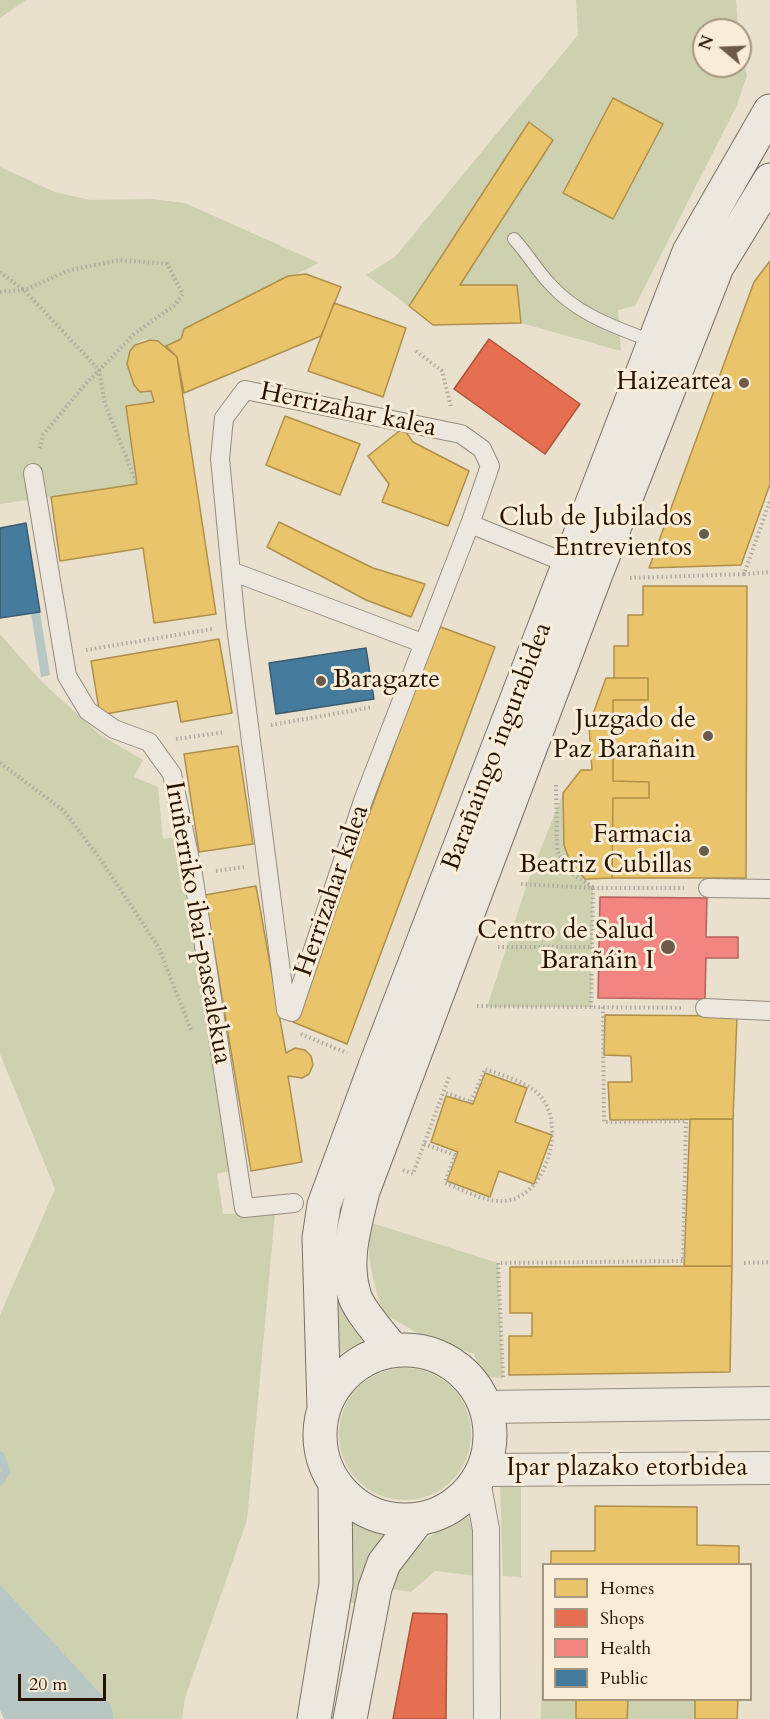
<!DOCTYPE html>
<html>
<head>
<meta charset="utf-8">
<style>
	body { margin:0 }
	#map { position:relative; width:770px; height:1719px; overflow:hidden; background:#eae0ce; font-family:Cardo,serif }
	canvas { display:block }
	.legend { position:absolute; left:542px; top:1563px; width:210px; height:138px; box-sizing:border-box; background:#f9edd7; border:2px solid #a59681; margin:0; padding:8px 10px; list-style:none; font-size:18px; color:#281301 }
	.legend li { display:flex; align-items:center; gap:12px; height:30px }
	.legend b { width:30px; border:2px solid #a59681 }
	.north { position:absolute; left:692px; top:18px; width:60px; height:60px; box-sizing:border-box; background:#f9edd7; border:2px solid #a59681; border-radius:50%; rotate:289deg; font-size:16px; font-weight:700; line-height:24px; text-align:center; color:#281301 }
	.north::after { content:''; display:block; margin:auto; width:21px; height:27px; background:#6c5b49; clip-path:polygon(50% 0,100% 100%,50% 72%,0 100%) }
	.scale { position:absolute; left:18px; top:1674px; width:88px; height:27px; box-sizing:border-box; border:3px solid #281301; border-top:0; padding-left:8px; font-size:18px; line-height:21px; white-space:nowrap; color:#281301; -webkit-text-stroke:4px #f9edd7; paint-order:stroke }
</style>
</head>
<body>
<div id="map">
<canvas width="770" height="1719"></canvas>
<ul class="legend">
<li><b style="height:16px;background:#e9c46a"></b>Homes</li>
<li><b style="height:16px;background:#e76f51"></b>Shops</li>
<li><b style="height:16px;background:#f28482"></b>Health</li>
<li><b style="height:16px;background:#457b9d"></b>Public</li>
</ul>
<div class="north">N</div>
<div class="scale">20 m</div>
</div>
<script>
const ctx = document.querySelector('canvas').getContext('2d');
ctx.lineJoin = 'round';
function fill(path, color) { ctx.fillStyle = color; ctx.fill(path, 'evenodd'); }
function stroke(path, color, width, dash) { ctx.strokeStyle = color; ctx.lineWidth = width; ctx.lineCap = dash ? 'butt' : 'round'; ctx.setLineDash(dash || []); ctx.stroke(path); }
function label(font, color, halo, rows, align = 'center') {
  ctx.font = font + ' Cardo,serif'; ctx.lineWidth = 6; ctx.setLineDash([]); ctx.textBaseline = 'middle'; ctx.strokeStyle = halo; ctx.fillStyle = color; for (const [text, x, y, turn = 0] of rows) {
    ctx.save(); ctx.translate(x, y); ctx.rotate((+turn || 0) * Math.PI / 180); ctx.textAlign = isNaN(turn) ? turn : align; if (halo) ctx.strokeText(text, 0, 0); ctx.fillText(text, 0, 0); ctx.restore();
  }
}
const green = new Path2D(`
	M0,0H26L0,18Z
	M576,0H736L738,30H704V66H740V47L747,76L736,107L635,306L618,310L621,351L521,323L460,285L553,140L530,122L409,306L366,275L395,257L578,35Z
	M0,167L55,192L90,200L150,199L185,203L319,263L184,329L181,339L166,346C133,322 116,366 140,392L151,391L154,402L126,407L137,484L0,504Z
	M0,634L41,681L99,734L143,760L134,777L158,787L163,839L177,837L186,878L230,1171L217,1174L223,1214L275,1213L247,1520L185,1698L182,1719H114L111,1705L0,1584V1315L55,1189L0,1054Z
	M563,793C564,839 559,852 593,888L591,1007H487L527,884Z
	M372,1223L498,1263L503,1378L483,1377L474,1354L426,1338L383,1313C375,1287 363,1250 372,1223Z
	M340,1250L366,1340L339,1354L334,1337Z
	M339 1434a66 66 0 1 1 132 0a66 66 0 1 1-132 0Z
	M521,1481V1577L503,1576L500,1485Z
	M465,1516L475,1523L476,1576L435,1571L411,1592L390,1589C402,1551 431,1534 465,1516Z
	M348,1517L366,1528L389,1535L357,1604L345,1601Z
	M543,1567L544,1700H576V1719H541Z
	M628,1700H695V1719H627Z`);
const water = new Path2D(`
	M40,612L50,675L41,677L31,613Z
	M0,1584L111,1705L114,1719H4L0,1710Z`);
const homes = new Path2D(`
	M613,98L663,124L613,219L563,193Z
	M529,122L553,140L460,285H517L521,323L433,325L409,306Z
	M770,261V484L741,565L649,568L754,282Z
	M306,274L341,287L321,336L184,393L177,357L166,346L181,339L184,329L288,276Z
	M334,303L406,328L383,397L308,371Z
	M150,340L158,341L177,357L216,614L154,623L143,548L60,561L51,497L137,484L126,406L154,402L151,391L140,392L134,385L127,364L130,351L135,345Z
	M285,416L360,444L340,495L266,465Z
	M403,428L413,442L469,471L448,526L382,502L389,484L368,456Z
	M279,522L373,568L425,584L411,617L366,600L267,547Z
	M643,586H747L746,878H612L613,798H649V782L613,781V700H648V678H614V646H628V615H643Z
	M438,626L495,647L347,1044L293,1022Z
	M219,639L232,713L181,722L177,701L100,715L91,661Z
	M606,678H648V700H613V781L649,782V798H613L612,878L585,879L570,862L564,845L563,793L581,770H592L589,725Z
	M238,746L253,844L199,852L184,754Z
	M256,886L286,1053L295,1048L305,1050L311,1056L313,1065L309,1074L302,1078L288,1076L302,1162L251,1171L205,895Z
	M605,1015L737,1016L733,1119L610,1120L608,1082H632L631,1056L604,1055Z
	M485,1073L527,1088L515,1122L552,1135L534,1184L499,1171L490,1197L447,1181L458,1152L431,1142L446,1096L473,1104Z
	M690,1119H733L732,1266H684Z
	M732,1266L730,1372L509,1375V1336H532V1313H510V1267Z
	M595,1506L697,1507V1545L739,1546V1564H551V1551H595Z
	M576,1700H628L627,1719H576Z
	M695,1700H738L737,1719H695Z`);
const shops = new Path2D(`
	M489,339L580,404L545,454L454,389Z
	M413,1613L447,1614L446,1719H393Z`);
const health = new Path2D(`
	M600,897L707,898L706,937H738V958H706L705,999L598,998Z`);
const public = new Path2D(`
	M26,523L40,612L0,618V528Z
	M366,648L374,699L276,714L269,663Z`);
const stream = new Path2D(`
	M0,1456L6,1471L0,1481`);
const path = new Path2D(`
	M0,272L24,290L99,370L105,404L137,484
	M0,292L24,290L70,270L120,260L167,264L183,294L175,305L134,334L82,388L43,435L39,451
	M416,351L442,371L451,407
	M744,574L770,572
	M630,578L744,574L770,501
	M86,650L212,629
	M271,725L373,707
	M176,739L225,732
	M0,763L64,811L101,860L159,948L191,1030
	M556,785L557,851L568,871L593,887
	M216,871L244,867
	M521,884L593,888H686
	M498,947H591
	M477,1006L684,1008
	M591,1007L593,888
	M301,1034L347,1053
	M424,1144L455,1155L445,1183C462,1189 484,1202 502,1201C545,1200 566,1129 542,1098C530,1082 503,1076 485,1069L471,1102L444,1092
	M403,1170L413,1174L449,1077
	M744,1263L770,1262
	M503,1377L498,1263L683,1261L686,1121L604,1122L603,1007`);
const service = new Path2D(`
	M514,239C527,253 536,269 549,283C577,315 615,327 654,342`);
const pedestrian = new Path2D(`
	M33,473L67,676L88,711L114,729L149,742L172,774L193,874L244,1208L294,1203
	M470,524L364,798L292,1012L286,1010L236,626L220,459L224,418L245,390L461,434L482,449L490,466L470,524L569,564
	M231,571L422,643
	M708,888L770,889
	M705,1008L770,1011`);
const minor = new Path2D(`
	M477,1481L486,1529L487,1719`);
const tertiary = new Path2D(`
	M486,1407L770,1403
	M483,1470L770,1468`);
const secondary = new Path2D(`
	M393,1350C382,1336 361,1313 355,1297C343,1261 355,1225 363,1191L596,574L717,267L770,180
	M320 1435a85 85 0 1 1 170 0a85 85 0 1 1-170 0Z
	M324,1408L319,1238L324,1205L376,1064L689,252L770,111
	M314,1719L336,1584L335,1483
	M350,1719L375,1588L384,1563L418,1519`);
const markers = [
	[744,383,6,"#6c5b49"],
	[704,534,6,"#6c5b49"],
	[321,681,6,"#6c5b49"],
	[708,736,6,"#6c5b49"],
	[704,851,6,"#6c5b49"],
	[668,947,8,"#6c5b49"]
];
const poiNames = [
	["Haizeartea",732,383],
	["Club de Jubilados",692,519],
	["Entrevientos",692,549],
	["Baragazte",333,681,"left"],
	["Juzgado de",696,721],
	["Paz Barañain",696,751],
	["Farmacia",692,836],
	["Beatriz Cubillas",692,866],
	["Centro de Salud",654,932],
	["Barañáin I",654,962]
];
const streetNames = [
	["Herrizahar kalea",348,411,12],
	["Barañaingo ingurabidea",498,747,-69],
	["Herrizahar kalea",333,891,-71],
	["Iruñerriko ibai-pasealekua",197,923,80],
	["Ipar plazako etorbidea",627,1469]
];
fill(green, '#cdd1b0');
fill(water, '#b8c6c4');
fill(homes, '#e9c46a');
stroke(homes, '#af8f4a', 1.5);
fill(shops, '#e76f51');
stroke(shops, '#ae5339', 1.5);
fill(health, '#f28482');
stroke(health, '#b5625b', 1.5);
fill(public, '#457b9d');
stroke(public, '#3c5c6e', 1.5);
stroke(stream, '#b8c6c4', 9);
stroke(service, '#948c7f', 14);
stroke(pedestrian, '#948c7f', 20);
stroke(minor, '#948c7f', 28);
stroke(tertiary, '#948c7f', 34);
stroke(secondary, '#787064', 35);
stroke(path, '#afa99f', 4, [1.5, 3]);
stroke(service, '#ede8df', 12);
stroke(pedestrian, '#ede8df', 18);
stroke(minor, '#ede8df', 26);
stroke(tertiary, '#ede8df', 32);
stroke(secondary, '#ede8df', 33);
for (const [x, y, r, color] of markers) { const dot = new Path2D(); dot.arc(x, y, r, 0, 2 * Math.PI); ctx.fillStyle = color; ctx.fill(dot); stroke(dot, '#f9edd7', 2); }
label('26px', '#281301', '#f9edd7', poiNames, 'right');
label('26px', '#281301', '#f9edd7', streetNames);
</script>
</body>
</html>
